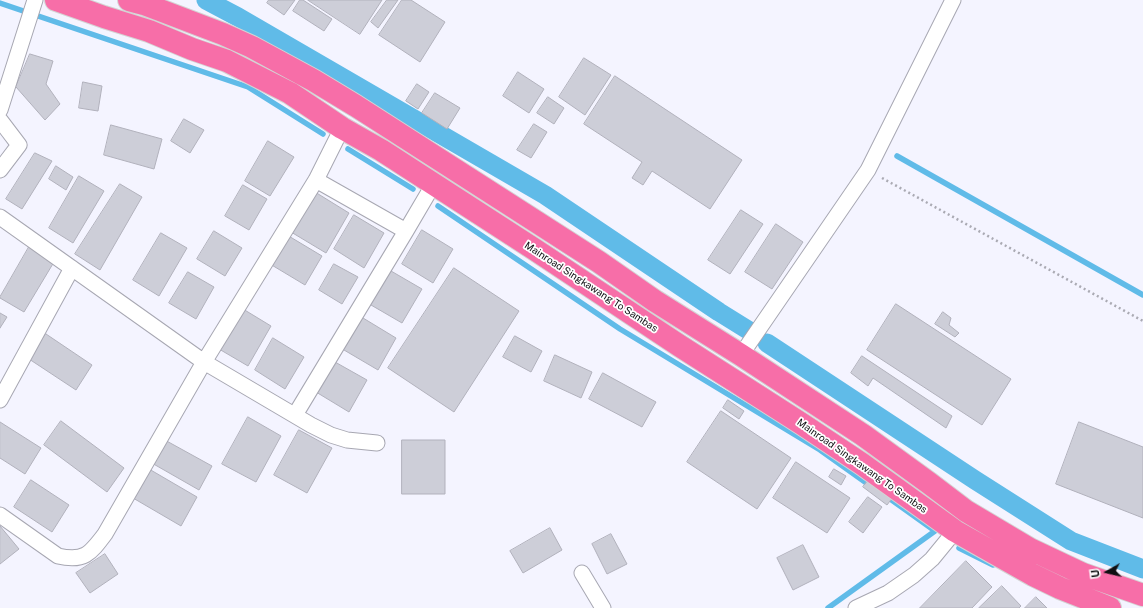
<!DOCTYPE html>
<html>
<head>
<meta charset="utf-8">
<style>
	body { margin:0 }
	#map { position:relative; width:1143px; height:608px; overflow:hidden; background:#f4f4ff; font-family:"Public Sans",sans-serif }
	canvas { display:block }
	.north { position:absolute; left:1087px; top:552px; width:40px; height:40px; -webkit-text-stroke:3px #fff; paint-order:stroke; rotate:262deg; font-size:11px; font-weight:700; line-height:16px; text-align:center; color:#0f0f12 }
	.north::after { content:''; display:block; margin:auto; width:14px; height:18px; background:#0f0f12; clip-path:polygon(50% 0,100% 100%,50% 72%,0 100%) }
</style>
</head>
<body>
<div id="map">
<canvas width="1143" height="608"></canvas>
<div class="north">U</div>
</div>
<script>
const ctx = document.querySelector('canvas').getContext('2d');
ctx.lineJoin = 'round';
function stroke(path, color, width, dash) { ctx.strokeStyle = color; ctx.lineWidth = width; ctx.lineCap = dash ? 'butt' : 'round'; ctx.setLineDash(dash || []); ctx.stroke(path); }
function fill(path, color) { ctx.fillStyle = color; ctx.fill(path, 'evenodd'); }
function label(font, color, halo, rows, align = 'center') {
  ctx.font = font + ' "Public Sans",sans-serif'; ctx.lineWidth = 3.5; ctx.setLineDash([]); ctx.textBaseline = 'middle'; ctx.strokeStyle = halo; ctx.fillStyle = color; for (const [text, x, y, turn = 0] of rows) {
    ctx.save(); ctx.translate(x, y); ctx.rotate((+turn || 0) * Math.PI / 180); ctx.textAlign = isNaN(turn) ? turn : align; if (halo) ctx.strokeText(text, 0, 0); ctx.fillText(text, 0, 0); ctx.restore();
  }
}
const stream = new Path2D(`
	M0,3L248,87L323,134
	M348,149L413,189
	M897,156L1143,295
	M438,206L620,329L820,450L872,487
	M959,548L993,565
	M828,608L935,531L886,496`);
const canal = new Path2D(`
	M206,0L238,17L545,195L719,312L748,330
	M767,343L975,480L1071,541L1143,569`);
const building = new Path2D(`
	M269,0H295L284,15L267,3Z
	M300,0H303L332,19L324,31L293,11Z
	M308,0H382L360,34Z
	M387,0H398L378,28L371,22Z
	M402,0H411L445,22L420,62L379,35Z
	M30,54L53,61L46,84L60,104L45,120L16,87Z
	M584,58L611,75L585,115L559,97Z
	M518,72L544,89L529,113L503,96Z
	M615,76L742,160L710,209L652,171L643,185L632,178L642,162L584,124Z
	M83,82L102,86L98,111L79,108Z
	M417,84L429,92L418,109L406,101Z
	M435,93L460,108L447,129L422,113Z
	M548,97L564,108L554,124L537,113Z
	M184,119L204,130L190,153L171,141Z
	M534,124L547,132L531,158L517,150Z
	M111,125L162,139L154,169L104,155Z
	M268,141L294,157L270,196L245,181Z
	M35,153L52,161L22,209L6,199Z
	M56,166L73,177L66,190L49,179Z
	M79,176L104,191L73,243L49,228Z
	M120,184L142,197L100,270L75,254Z
	M243,185L267,199L249,230L225,216Z
	M315,192L349,213L326,253L291,232Z
	M741,210L763,224L730,274L708,260Z
	M354,215L384,233L364,268L334,249Z
	M776,224L803,242L772,289L745,272Z
	M422,230L453,249L433,283L402,264Z
	M214,231L242,248L225,276L197,259Z
	M161,233L187,248L159,296L133,280Z
	M287,235L322,256L305,285L270,264Z
	M29,247L54,262L24,312L0,298V297Z
	M334,264L358,277L342,304L319,290Z
	M454,268L519,311L454,412L388,368Z
	M391,271L422,289L402,323L371,305Z
	M188,272L214,287L196,319L169,303Z
	M896,304L1011,379L982,425L867,350Z
	M243,309L271,326L248,366L219,349Z
	M943,312L951,318L949,325L959,333L955,337L935,324Z
	M0,313L7,317L0,328Z
	M363,318L396,338L378,370L344,350Z
	M46,334L92,365L76,390L29,359Z
	M515,336L542,351L531,372L503,357Z
	M273,338L304,357L285,389L255,370Z
	M555,355L592,372L581,398L544,381Z
	M862,356L952,416L946,428L873,378L868,386L851,373Z
	M335,362L367,380L349,412L316,392Z
	M603,373L656,402L642,427L589,399Z
	M728,400L744,411L739,419L723,408Z
	M721,411L791,458L757,509L687,462Z
	M248,417L281,436L256,482L222,464Z
	M61,421L124,468L107,492L44,445Z
	M0,422L41,448L25,474L0,458Z
	M1079,422L1143,447V518L1056,484Z
	M299,430L332,448L307,493L274,475Z
	M163,439L212,466L199,490L150,462Z
	M402,440H445V494H402Z
	M796,462L850,498L827,533L773,498Z
	M149,469L197,497L181,526L133,498Z
	M834,469L846,476L841,485L829,477Z
	M872,475L896,493L887,505L863,487Z
	M31,480L69,505L52,532L14,507Z
	M868,497L882,507L863,533L849,522Z
	M0,526L19,549L0,564Z
	M550,528L562,550L523,573L510,551Z
	M611,534L627,564L607,574L592,544Z
	M803,545L819,577L793,590L777,558Z
	M105,554L118,574L90,593L76,573Z
	M966,561L992,587L972,608H920Z
	M1002,586L1021,606L1019,608H979Z
	M1036,597L1047,608H1025Z`);
const path = new Path2D(`
	M882,178L1143,321`);
const street = new Path2D(`
	M0,110L35,0
	M0,120L19,145L0,170
	M316,180L406,231
	M0,217L204,362L311,425L331,435L347,440L377,443
	M741,355L868,170L953,0
	M0,400L72,268
	M295,415L406,231L433,185
	M0,515L58,556C84,562 90,554 105,534L204,362L316,180L342,128
	M582,573L603,608
	M856,608L888,593L914,575L932,559L955,531`);
const highway = new Path2D(`
	M56,0L104,17L149,31L192,49L227,61L290,93L342,128L381,150L534,249L680,346L802,424L862,464L955,531L1033,575L1060,588L1110,608
	M129,0L144,4L223,34L252,47L313,80L356,106L599,262L655,301L741,355L863,435L929,483L966,511L1030,549L1083,574L1143,595`);
const streetNames = [
	["Mainroad Singkawang To Sambas",591,287,33],
	["Mainroad Singkawang To Sambas",862,466,35]
];
stroke(stream, '#60bbe8', 5.5);
stroke(canal, '#60bbe8', 19);
fill(building, '#cdced8');
stroke(building, '#b1b1bc', 1);
stroke(street, '#a7a7b2', 17);
stroke(highway, '#d4d4d4', 24);
stroke(path, '#aaaab3', 2.5, [2, 3]);
stroke(street, '#fff', 15);
stroke(highway, '#f76ea8', 22);
label('10px', '#0f0f12', '#fff', streetNames);
</script>
</body>
</html>
